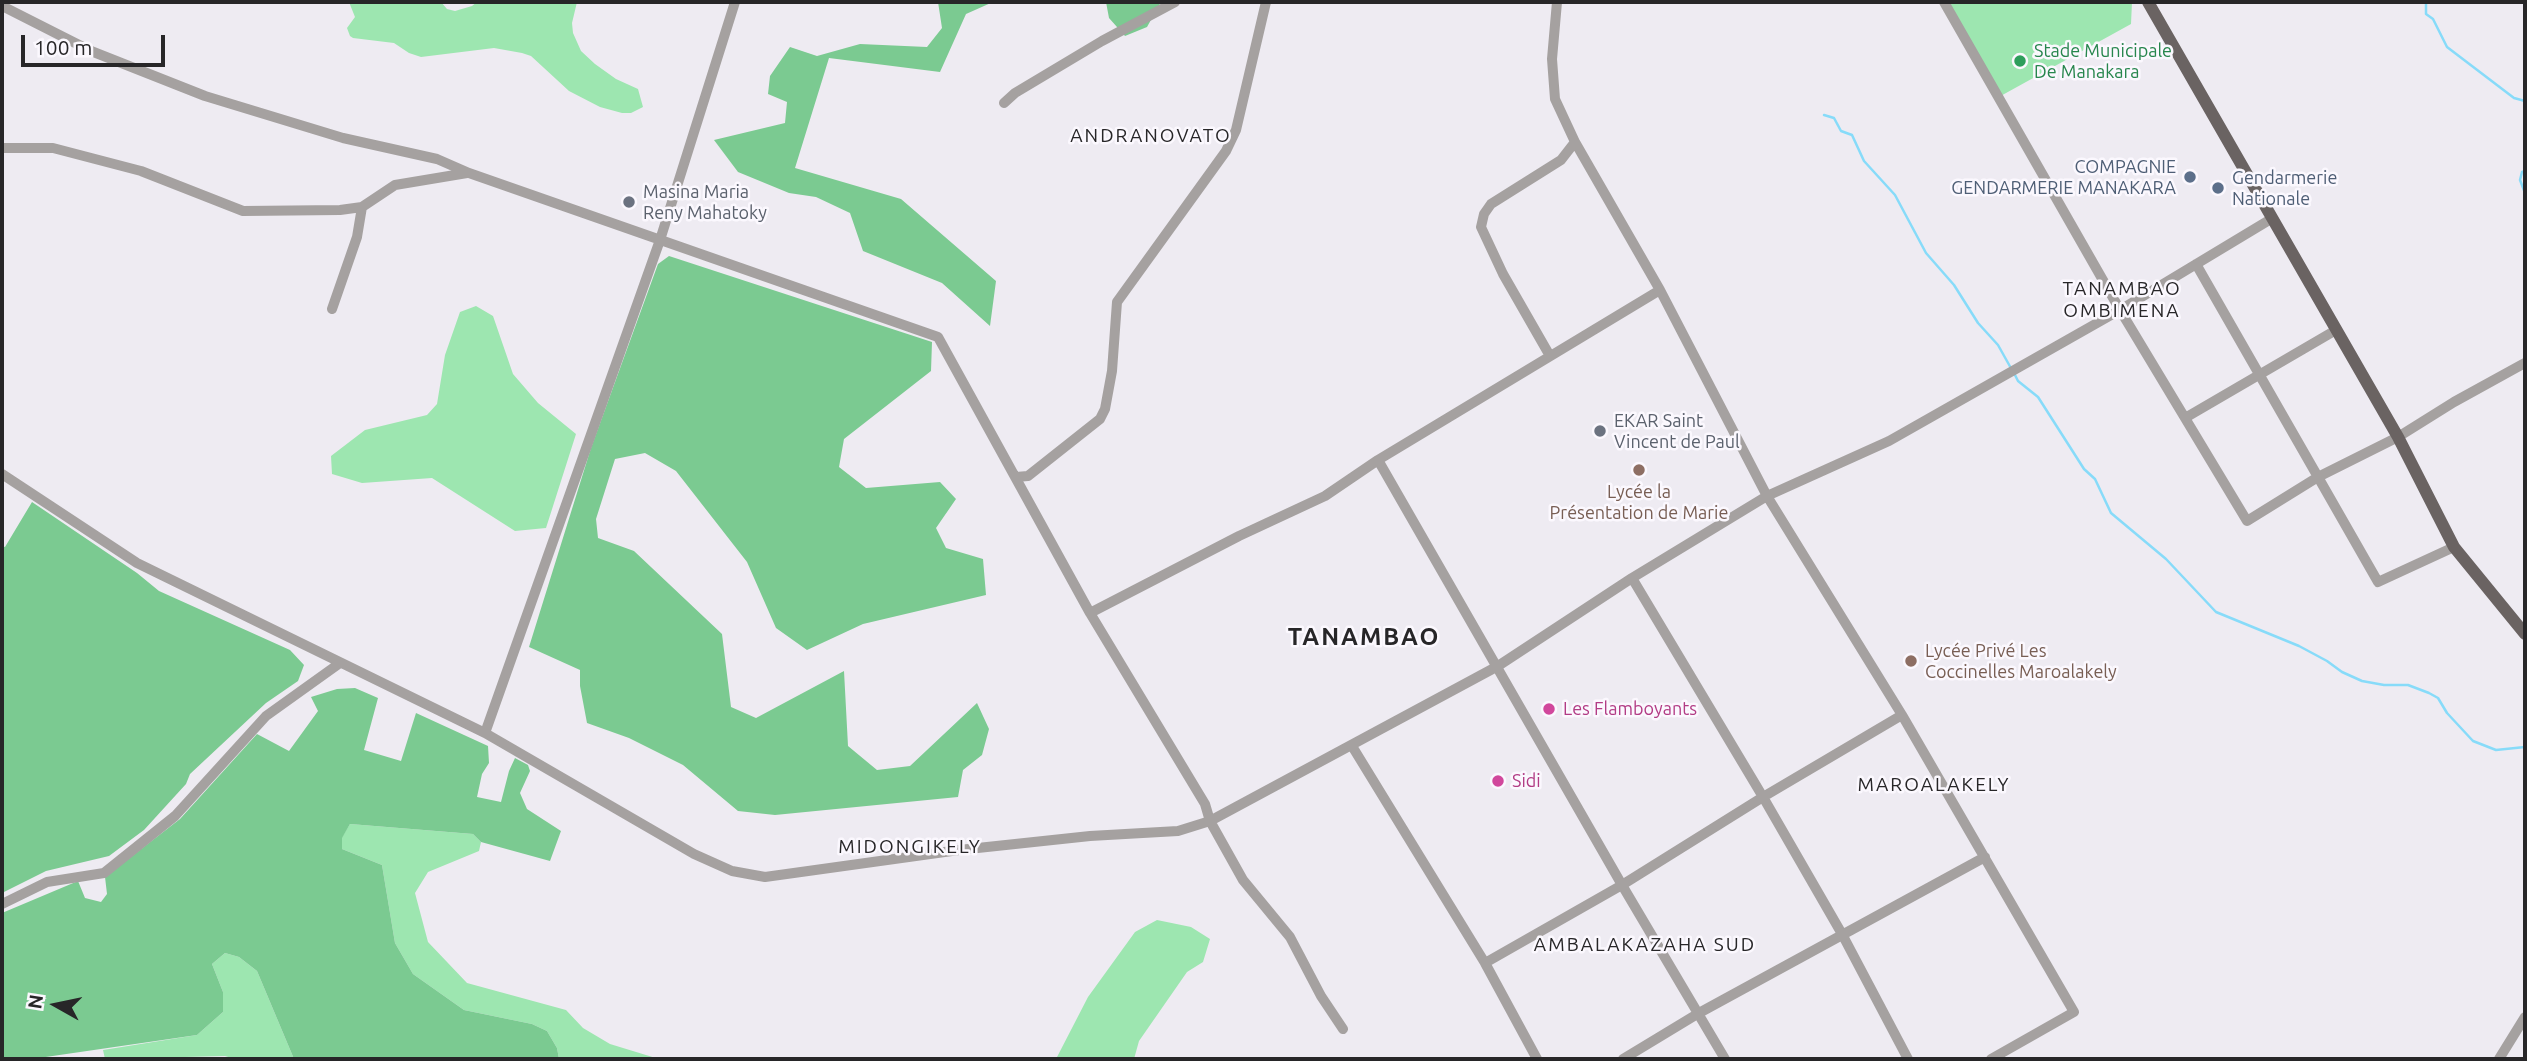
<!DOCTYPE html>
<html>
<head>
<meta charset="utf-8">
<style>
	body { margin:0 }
	#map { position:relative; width:2527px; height:1061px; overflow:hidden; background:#eeebf2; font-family:Ubuntu,sans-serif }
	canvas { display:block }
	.frame { position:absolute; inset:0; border:4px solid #272628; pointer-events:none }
	.north { position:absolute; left:21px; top:970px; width:70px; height:70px; -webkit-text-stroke:5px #fbf8fe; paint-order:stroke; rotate:279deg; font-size:19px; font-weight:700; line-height:28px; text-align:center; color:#272628 }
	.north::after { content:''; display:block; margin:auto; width:24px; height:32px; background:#272628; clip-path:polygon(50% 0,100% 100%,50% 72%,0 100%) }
	.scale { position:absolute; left:21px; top:35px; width:144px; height:32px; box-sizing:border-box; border:4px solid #272628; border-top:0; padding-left:9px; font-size:21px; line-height:24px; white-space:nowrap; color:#272628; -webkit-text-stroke:5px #fbf8fe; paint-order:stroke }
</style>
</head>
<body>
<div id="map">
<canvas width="2527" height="1061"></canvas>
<div class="frame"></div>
<div class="north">N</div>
<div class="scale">100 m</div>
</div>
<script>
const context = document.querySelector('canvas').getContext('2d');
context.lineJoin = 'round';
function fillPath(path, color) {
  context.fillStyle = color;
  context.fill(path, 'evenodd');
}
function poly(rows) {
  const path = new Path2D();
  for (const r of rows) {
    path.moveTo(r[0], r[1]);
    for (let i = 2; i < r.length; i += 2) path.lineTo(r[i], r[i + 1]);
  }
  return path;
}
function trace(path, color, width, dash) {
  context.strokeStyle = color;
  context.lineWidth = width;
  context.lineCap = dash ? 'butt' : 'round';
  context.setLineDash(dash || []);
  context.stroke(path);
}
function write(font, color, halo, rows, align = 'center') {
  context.font = font + ' Ubuntu,sans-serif';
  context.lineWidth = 5;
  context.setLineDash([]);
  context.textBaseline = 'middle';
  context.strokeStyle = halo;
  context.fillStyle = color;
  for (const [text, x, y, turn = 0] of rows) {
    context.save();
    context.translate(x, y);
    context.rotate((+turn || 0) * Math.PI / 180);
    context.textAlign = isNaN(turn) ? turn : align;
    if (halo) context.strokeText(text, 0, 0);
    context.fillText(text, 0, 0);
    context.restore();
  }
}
fillPath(poly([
	[349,2,441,2,447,9,455,11,472,6,477,2,577,2,572,23,573,33,581,51,595,64,616,79,638,89,643,107,631,113,622,113,600,107,569,91,531,56,522,53,494,48,421,57,409,53,394,43,353,38,350,36,347,28,355,17],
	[1945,2,2132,2,2131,24,1997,98],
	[476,306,493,316,513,374,538,403,576,434,546,528,515,531,432,478,362,483,332,474,331,456,365,430,427,415,437,404,445,355,460,312],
	[350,824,473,834,481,842,479,851,428,872,415,893,428,942,467,983,566,1010,583,1028,610,1044,659,1059,559,1059,557,1048,547,1031,532,1024,464,1010,413,974,395,943,382,865,342,849,342,837],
	[1157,920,1191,927,1210,939,1203,962,1187,972,1139,1041,1134,1059,1056,1059,1088,997,1135,932],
	[225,953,239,957,257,971,294,1059,235,1059,225,1056,105,1059,103,1050,197,1035,223,1012,223,992,212,964]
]), '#9de6b0');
fillPath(poly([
	[938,2,993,2,966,14,940,72,829,58,795,168,901,199,996,281,990,326,942,283,863,251,850,213,816,197,789,193,738,172,714,140,785,123,787,102,768,94,770,76,790,47,817,56,860,44,927,47,942,28],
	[1106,2,1161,2,1147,27,1125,36,1109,18],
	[669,256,932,342,931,371,844,439,839,467,866,488,940,482,956,499,936,528,946,548,983,559,986,595,863,624,807,650,776,628,747,562,676,471,645,453,615,459,596,519,598,538,634,551,722,634,731,707,756,718,844,671,848,746,877,770,910,766,977,703,989,729,982,755,963,770,958,797,775,815,738,811,683,765,629,738,587,723,580,686,580,670,529,647,591,448,658,264],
	[32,502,137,573,159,591,290,650,304,665,298,681,266,703,190,774,186,784,144,830,109,856,46,871,2,893,2,546,5,547],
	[355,688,378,698,364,750,401,761,416,713,488,746,489,763,482,774,477,797,501,802,509,771,515,758,528,765,530,771,520,793,527,809,561,831,550,861,481,842,473,834,350,824,342,838,342,849,382,865,395,943,413,974,464,1010,532,1024,547,1031,557,1048,559,1059,294,1059,257,971,239,957,225,953,212,964,223,992,223,1012,197,1035,32,1059,2,1059,2,913,78,881,85,898,101,902,107,894,105,877,180,819,257,734,289,751,318,711,311,697,337,689]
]), '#7bca91');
trace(poly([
	[2426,2,2426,14,2433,19,2447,47,2514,98,2525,101],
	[1824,115,1834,118,1841,131,1852,135,1864,161,1895,195,1926,253,1954,285,1978,323,1998,345,2012,370],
	[2525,171,2522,172,2520,180,2525,193],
	[2015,375,2018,381,2038,397,2084,469,2095,479,2111,513,2166,559,2216,612,2299,646,2327,661,2342,672,2362,681,2384,685,2408,685,2429,693,2438,698,2447,713,2473,741,2496,750,2525,747]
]), '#87dbf9', 2.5);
trace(poly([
	[735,2,660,240,485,733,694,854,732,871,765,877,959,850,1090,836,1178,831,1210,821,1243,880,1290,937,1321,996,1343,1029],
	[1557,2,1552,59,1555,99,1575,142,1660,290,1767,496,1902,715,2074,1012,1991,1059],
	[1944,2,2120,310,2247,521,2318,477,2378,582,2454,547],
	[2,6,91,51,205,96,343,138,437,159,469,173,938,337,1090,613],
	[1004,103,1015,93,1102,41,1175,2],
	[2,148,53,148,141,171,243,211,340,210,362,207,395,185,467,173],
	[2196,264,2318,477,2398,437,2454,402,2525,363],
	[1660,290,1378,460,1325,496,1239,536,1090,613,1205,804,1210,821,1498,666,1632,578,1767,496,1889,441,2120,310,2271,219],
	[332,309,357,237,362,207],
	[1550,356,1503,274,1481,227,1484,214,1491,204,1561,160,1575,142],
	[2185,418,2336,330],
	[1378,460,1622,885,1725,1059],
	[2,474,137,563,485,733],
	[1016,477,1028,476,1100,419,1105,409,1112,371,1117,302,1226,151,1236,130,1266,2],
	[1632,578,1763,797,1842,934,1908,1059],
	[1352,746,1485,963,1537,1059],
	[2,904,47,882,104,873,175,816,266,716,340,663],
	[1485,963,1622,885,1763,797,1902,715],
	[1623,1059,1699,1013,1985,857],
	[2499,1059,2525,1017]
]), '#a5a1a0', 10);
trace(poly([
	[2148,2,2398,437,2454,547,2525,634]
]), '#6a6362', 12);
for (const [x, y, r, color] of [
	[2020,61,7,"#2e9e5b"],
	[2190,177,7,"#5c6f8a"],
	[2218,188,7,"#5c6f8a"],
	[629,202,7,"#6b7280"],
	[1600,431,7,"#6b7280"],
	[1639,470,7,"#8d6e63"],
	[1911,661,7,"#8d6e63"],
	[1549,709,7,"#d1479c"],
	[1498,781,7,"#d1479c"]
]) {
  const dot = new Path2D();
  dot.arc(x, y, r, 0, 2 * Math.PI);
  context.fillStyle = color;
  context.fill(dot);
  trace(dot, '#fbf8fe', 2.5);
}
write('18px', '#27864d', '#fbf8fe', [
	["Stade Municipale",2034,51],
	["De Manakara",2034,72]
], 'left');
write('18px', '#4e5e75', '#fbf8fe', [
	["COMPAGNIE",2176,167],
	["GENDARMERIE MANAKARA",2176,188],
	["Gendarmerie",2232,178,"left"],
	["Nationale",2232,199,"left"]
], 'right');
write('18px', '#5b616d', '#fbf8fe', [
	["Masina Maria",643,192],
	["Reny Mahatoky",643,213],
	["EKAR Saint",1614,421],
	["Vincent de Paul",1614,442]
], 'left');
write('18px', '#785e54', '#fbf8fe', [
	["Lycée la",1639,492],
	["Présentation de Marie",1639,513],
	["Lycée Privé Les",1925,651,"left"],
	["Coccinelles Maroalakely",1925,672,"left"]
]);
write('18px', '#b23c85', '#fbf8fe', [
	["Les Flamboyants",1563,709],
	["Sidi",1512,781]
], 'left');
context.letterSpacing = '2px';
write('19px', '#272628', '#fbf8fe', [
	["ANDRANOVATO",1151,136],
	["TANAMBAO",2122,289],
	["OMBIMENA",2122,311],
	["MAROALAKELY",1934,785],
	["MIDONGIKELY",910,847],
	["AMBALAKAZAHA SUD",1645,945]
]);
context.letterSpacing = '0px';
context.letterSpacing = '2px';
write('bold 24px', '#272628', '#fbf8fe', [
	["TANAMBAO",1364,637]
]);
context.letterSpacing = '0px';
</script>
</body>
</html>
